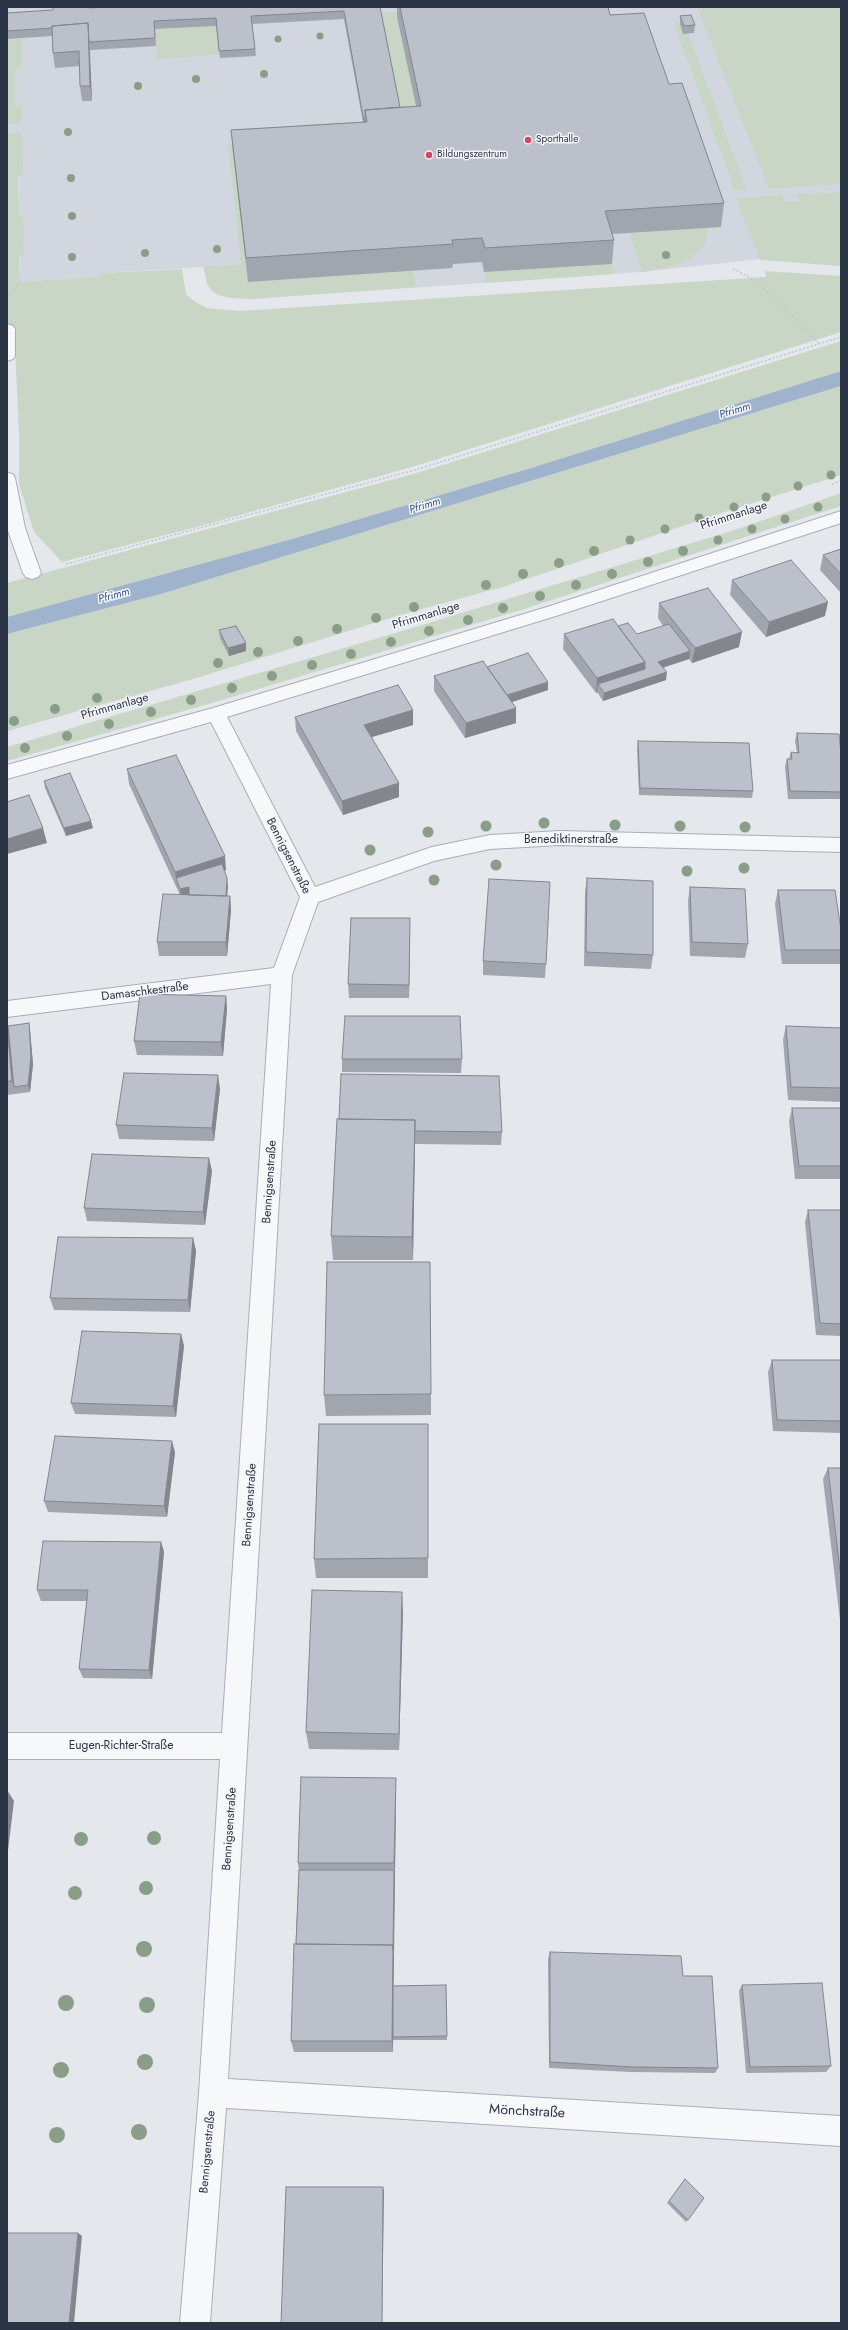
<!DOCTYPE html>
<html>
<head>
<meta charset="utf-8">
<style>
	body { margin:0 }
	#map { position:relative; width:848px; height:2330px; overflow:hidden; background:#e4e7ec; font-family:Jost,sans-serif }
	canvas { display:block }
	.frame { position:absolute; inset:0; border:8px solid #2b3445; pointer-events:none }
</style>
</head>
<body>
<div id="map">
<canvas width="848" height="2330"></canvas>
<div class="frame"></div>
</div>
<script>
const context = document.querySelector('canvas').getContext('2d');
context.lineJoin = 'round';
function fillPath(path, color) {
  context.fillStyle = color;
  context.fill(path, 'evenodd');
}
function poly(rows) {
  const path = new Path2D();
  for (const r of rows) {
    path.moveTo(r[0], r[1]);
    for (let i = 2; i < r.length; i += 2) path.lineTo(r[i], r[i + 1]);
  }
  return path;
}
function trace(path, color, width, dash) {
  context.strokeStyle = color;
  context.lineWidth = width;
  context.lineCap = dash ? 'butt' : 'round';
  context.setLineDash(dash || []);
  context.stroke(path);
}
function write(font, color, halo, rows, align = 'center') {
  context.font = font + ' Jost,sans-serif';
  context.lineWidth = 3;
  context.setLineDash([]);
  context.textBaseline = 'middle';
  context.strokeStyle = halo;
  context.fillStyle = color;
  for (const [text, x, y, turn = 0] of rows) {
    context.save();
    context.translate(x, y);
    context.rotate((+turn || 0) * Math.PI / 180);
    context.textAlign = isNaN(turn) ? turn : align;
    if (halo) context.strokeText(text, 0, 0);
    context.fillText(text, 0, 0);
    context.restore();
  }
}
fillPath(poly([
	[7,7,841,7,841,253,760,259,642,272,250,299,218,295,207,284,203,267,102,273,102,276,20,282,18,132,7,133]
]), '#d2d6de');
fillPath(poly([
	[483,7,397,17,418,116,400,117,379,13],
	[697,7,841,7,841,184,769,189],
	[674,23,684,23,747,190,735,191],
	[216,26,219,55,157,59,155,29],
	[22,38,22,68,15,68,15,105,22,105,22,123,7,124,7,39],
	[363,121,367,146,248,282,413,271,416,287,250,299,230,298,218,295,212,291,207,284,204,267,241,264,228,143,300,139,298,125],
	[18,132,22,132,23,176,18,177,19,216,23,216,24,255,19,256,20,282,102,276,102,273,182,269,186,294,194,301,207,308,240,311,766,277,765,271,841,276,841,332,412,467,204,525,62,562,34,532,19,484,19,433,15,349,7,328,7,133],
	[841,192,841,266,760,260,736,198,782,195,784,202,800,201,798,194],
	[708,228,705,244,693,257,674,266,642,272,630,233],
	[612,264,615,274,486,283,484,272],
	[841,341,841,371,531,468,292,539,7,617,7,583,417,473],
	[841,386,841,475,724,512,506,586,397,616,193,679,7,731,7,634,161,594],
	[841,493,841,506,524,609,212,703,7,761,7,747,409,629,738,529]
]), '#c9d6c5');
fillPath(poly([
	[841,371,841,386,805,397,161,594,7,634,7,617,292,539,531,468]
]), '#9fb4cc');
const service = poly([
	[7,324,13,326,15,329,15,356,13,359,7,361,7,324],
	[7,473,13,474,15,478,25,528,41,573,38,577,32,579,26,577,23,573,7,528,7,473]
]);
const minor = poly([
	[841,511,841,523,559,615,227,717,315,887,432,847,490,835,560,831,841,838,841,852,560,845,490,849,434,861,318,902,292,975,228,2079,841,2116,841,2146,226,2108,210,2323,180,2323,199,2093,220,1759,7,1759,7,1733,222,1733,271,984,7,1017,7,1001,274,968,300,897,211,722,7,779,7,765,213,708,547,607,841,511]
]);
trace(service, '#a9aeb7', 2);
trace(minor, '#a9aeb7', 2);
trace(poly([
	[733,269,749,277,783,305,819,344],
	[7,298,20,282],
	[832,484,841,481],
	[66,564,415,470,841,337]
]), '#c2c5cb', 1.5, [2, 2]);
fillPath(service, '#f7f8fa');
fillPath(minor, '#f7f8fa');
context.fillStyle = '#899d89';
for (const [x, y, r] of [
	[320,36,3.5],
	[278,39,3.5],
	[264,74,4],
	[196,79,4],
	[138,86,4],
	[68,132,4],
	[71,178,4],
	[72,216,4],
	[217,249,4],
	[145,253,4],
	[666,255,4],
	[72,257,4],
	[831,475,4.5],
	[798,486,4.5],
	[766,497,4.5],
	[734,507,4.5],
	[818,507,4.5],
	[699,518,4.5],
	[785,519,4.5],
	[665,529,4.5],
	[752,529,4.5],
	[630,540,4.5],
	[718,540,4.5],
	[594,551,5],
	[683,551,5],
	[648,562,5],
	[559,563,5],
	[523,574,5],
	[612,574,5],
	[486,585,5],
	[576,585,5],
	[540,596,5],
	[414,607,5],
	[503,608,5],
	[376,618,5],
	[468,620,5],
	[337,629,5],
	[429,631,5],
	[298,641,5],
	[391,642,5],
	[258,652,5],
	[351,654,5],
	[218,663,5],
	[312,665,5],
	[272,676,5],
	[232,688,5],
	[97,698,5],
	[191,700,5],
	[55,709,5],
	[151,712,5],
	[14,721,5],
	[109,724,5],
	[67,736,5],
	[25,748,5],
	[544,823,5.5],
	[615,825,5.5],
	[486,826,5.5],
	[680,826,5.5],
	[745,827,5.5],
	[428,832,5.5],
	[370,850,5.5],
	[496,865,5.5],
	[744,868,5.5],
	[687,871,5.5],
	[434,880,5.5],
	[154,1838,7],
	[81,1839,7],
	[146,1888,7],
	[75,1893,7],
	[144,1949,8],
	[66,2003,8],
	[147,2005,8],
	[145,2062,8],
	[61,2070,8],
	[139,2132,8],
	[57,2135,8]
]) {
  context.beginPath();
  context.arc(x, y, r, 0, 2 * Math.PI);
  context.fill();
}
fillPath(poly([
	[53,7,90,7,90,8,380,7,400,107,416,106,397,17,397,7,608,7,610,15,669,84,724,203,721,227,612,234,614,240,612,264,484,272,482,262,453,264,452,268,248,282,233,154,231,130,363,122,344,19,252,24,256,56,220,58,216,26,155,29,156,46,90,50,90,48,92,101,82,101,80,86,80,66,55,68,53,53,52,36,7,39,7,13,53,10],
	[680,16,695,25,694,33,683,34,680,24],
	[841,549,841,593,820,570,823,555],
	[732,580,825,616,766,637,730,595],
	[659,603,739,647,692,663,689,659,663,668,666,680,603,701,597,692,596,693,563,649,564,634,637,634,663,626,658,618],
	[219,630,246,651,229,656,220,638],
	[487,667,548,690,512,702,516,723,465,738,434,691,434,676],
	[413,710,413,725,372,737,399,797,343,815,296,731,295,717],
	[797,733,841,753,841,799,788,799,785,767,787,759,789,759,791,752,797,753,795,741],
	[638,741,753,791,752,798,639,795,637,749],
	[127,769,226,870,224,871,228,886,227,896,230,896,231,910,227,956,159,956,157,942,180,895,129,784],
	[44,781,93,828,66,836,45,788],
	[587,878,653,955,651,969,584,966,585,892],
	[690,887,748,944,745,958,690,956,688,901],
	[778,890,841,930,841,961,840,964,782,964,775,904],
	[410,933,409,998,349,998,348,984],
	[483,961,546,964,545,978,483,975],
	[226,996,227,1009,223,1056,137,1055,134,1041],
	[7,1021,8,1026,29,1023,30,1030,33,1064,30,1092,7,1095],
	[786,1026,841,1028,841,1102,788,1100,783,1040],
	[342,1059,462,1059,461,1073,342,1072],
	[220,1089,214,1141,119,1139,116,1125],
	[792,1108,841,1108,841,1179,795,1179,789,1121],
	[337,1119,502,1132,501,1145,415,1144,413,1260,333,1260,331,1236],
	[212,1171,205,1225,87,1221,84,1208],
	[808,1210,841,1210,841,1336,816,1335,805,1222],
	[193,1238,196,1251,190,1312,54,1310,50,1298],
	[181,1334,184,1346,176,1417,75,1414,71,1403],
	[772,1360,841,1360,841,1433,773,1431,768,1372],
	[431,1394,431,1415,326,1416,324,1395],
	[428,1424,428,1578,316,1578,314,1559],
	[175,1452,167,1517,48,1512,44,1501],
	[828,1468,841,1468,841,1620,840,1620,823,1479],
	[161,1542,164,1552,152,1679,83,1678,79,1669,87,1601,41,1601,37,1590],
	[403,1611,399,1750,309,1749,306,1732],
	[396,1778,396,1794,393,1986,446,1985,447,2040,393,2040,393,2039,393,2052,294,2052,291,2041,299,1870,298,1863],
	[550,1952,683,1976,718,2068,715,2073,631,2072,549,2068,548,1959],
	[742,1985,831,2066,826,2072,746,2073,739,1991],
	[685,2179,688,2220,686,2222,667,2203]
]), '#a1a5ae');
fillPath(poly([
	[88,23,90,38,89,42,92,101,90,86],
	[828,602,825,616,766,637,769,622],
	[742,632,739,647,692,663,695,648],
	[246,643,246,651,229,656,228,648],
	[690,651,689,659,657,669,658,662],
	[645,662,644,677,598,684,597,692,596,693,597,678],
	[667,672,666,680,603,701,604,693],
	[548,682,548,690,506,704,506,696],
	[516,708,516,723,465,738,466,723],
	[413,710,413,725,365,739,364,725],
	[399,783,399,797,343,815,342,801],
	[91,821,93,828,66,836,64,828],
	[43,828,47,843,7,854,7,839],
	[225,856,226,870,179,885,176,878,175,872],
	[227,878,228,886,226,909,225,902],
	[189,887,190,894,181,896,180,889],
	[230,896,231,910,227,956,226,942],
	[410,918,410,933,409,998,409,985],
	[226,996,227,1009,223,1056,221,1042],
	[7,1021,10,1033,14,1087,12,1081],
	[29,1023,30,1030,33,1064,30,1092,28,1085],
	[218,1075,220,1089,214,1141,212,1128],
	[415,1120,415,1145,413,1260,412,1237],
	[209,1158,212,1171,205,1225,203,1212],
	[193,1238,196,1251,190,1312,188,1300],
	[181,1334,184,1346,176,1417,173,1406],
	[172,1441,175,1452,167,1517,164,1506],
	[161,1542,164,1552,152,1679,149,1670],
	[402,1592,403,1611,399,1750,399,1734],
	[396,1778,396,1794,395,1878,394,1863],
	[9,1793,14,1801,7,1859,7,1808],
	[394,1870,395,1878,394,1958,393,1951],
	[393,1945,394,1958,393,2052,392,2041],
	[383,2187,384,2192,382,2323],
	[78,2233,82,2236,74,2323,69,2323]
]), '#83868d');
const building = poly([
	[53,7,89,7,89,8,104,7,380,7,400,107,365,110,365,122,364,122,344,11,251,16,255,49,219,51,216,18,154,21,155,38,89,42,88,23,52,26,52,28,7,31,7,13,53,10,53,7],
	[400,7,608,7,610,15,644,13,669,84,682,83,724,203,605,211,614,240,485,248,482,238,452,240,453,244,246,258,231,130,367,122,365,110,421,106,400,7],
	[691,15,695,25,684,26,680,16,691,15],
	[88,23,90,86,80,86,79,51,53,53,52,26,88,23],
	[841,549,841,574,823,555,841,549],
	[791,560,828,602,769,622,732,580,791,560],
	[708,588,742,632,695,648,659,603,708,588],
	[613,619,645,662,597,678,564,634,613,619],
	[628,623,637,634,669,624,690,651,658,662,667,672,604,693,598,684,645,669,645,662,618,626,628,623],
	[236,626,246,643,228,648,219,630,236,626],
	[528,653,548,682,507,695,487,667,528,653],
	[483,661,516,708,466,723,434,676,483,661],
	[398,685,413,710,364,725,399,783,342,801,295,717,398,685],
	[797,733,839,734,841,753,841,792,790,791,787,759,792,759,791,752,799,753,797,733],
	[638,741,749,743,753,791,640,788,638,741],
	[176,755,225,856,175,872,127,769,176,755],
	[70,773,91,821,64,828,44,781,70,773],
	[29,795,43,828,7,839,7,802,29,795],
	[222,864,227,878,226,896,189,895,189,887,180,889,176,878,222,864],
	[587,878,653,881,653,955,586,952,587,878],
	[489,879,550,882,546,964,483,961,489,879],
	[690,887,745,889,748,944,692,942,690,887],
	[778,890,835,890,841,930,841,950,785,950,778,890],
	[163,894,230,896,226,942,157,942,163,894],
	[351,918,410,918,409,985,348,984,351,918],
	[140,994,226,996,221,1042,134,1041,140,994],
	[345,1016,460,1016,462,1059,342,1059,345,1016],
	[29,1023,31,1057,28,1085,14,1087,8,1026,29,1023],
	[7,1026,12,1081,7,1081,7,1026],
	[786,1026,841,1028,841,1088,791,1087,786,1026],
	[124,1073,218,1075,212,1128,116,1125,124,1073],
	[341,1074,499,1076,502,1132,415,1131,415,1120,339,1119,341,1074],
	[792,1108,841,1108,841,1166,799,1166,792,1108],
	[337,1119,415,1120,412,1237,331,1236,337,1119],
	[92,1154,209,1158,203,1212,84,1208,92,1154],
	[808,1210,841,1210,841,1324,820,1323,808,1210],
	[58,1237,193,1238,188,1300,50,1298,58,1237],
	[327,1262,430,1262,431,1394,324,1395,327,1262],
	[82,1331,181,1334,173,1406,71,1403,82,1331],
	[772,1360,841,1360,841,1421,777,1420,772,1360],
	[319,1424,428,1424,428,1558,314,1559,319,1424],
	[55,1436,172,1441,164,1506,44,1501,55,1436],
	[828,1468,841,1468,841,1579,828,1468],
	[43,1541,161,1542,149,1670,79,1669,88,1590,37,1590,43,1541],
	[312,1590,402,1592,399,1734,306,1732,312,1590],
	[301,1777,396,1778,394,1863,298,1863,301,1777],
	[7,1793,9,1793,7,1808,7,1793],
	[299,1870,394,1870,393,1951,393,1945,296,1944,299,1870],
	[294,1944,393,1945,392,2041,291,2041,294,1944],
	[550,1952,681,1956,683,1976,712,1976,718,2068,633,2067,550,2062,550,1952],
	[822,1983,831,2066,750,2067,742,1985,822,1983],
	[446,1985,447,2036,393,2037,393,1986,446,1985],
	[685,2179,704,2198,688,2220,669,2201,685,2179],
	[286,2187,383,2187,382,2323,281,2323,286,2187],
	[7,2233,78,2233,69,2323,7,2323,7,2233]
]);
fillPath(building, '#bbc0ca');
trace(building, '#83868d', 1);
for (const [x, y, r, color] of [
	[528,140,4,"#d1495b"],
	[429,155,4,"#d1495b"]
]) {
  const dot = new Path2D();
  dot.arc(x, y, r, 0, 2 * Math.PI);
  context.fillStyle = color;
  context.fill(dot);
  trace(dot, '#f4f6f9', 1.5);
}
write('10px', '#2b3445', '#f4f6f9', [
	["Sporthalle",536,140],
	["Bildungszentrum",437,155]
], 'left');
write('italic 11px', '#34527a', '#f4f6f9', [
	["Pfrimm",735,411,-17],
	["Pfrimm",425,506,-17],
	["Pfrimm",114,596,-15]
]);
write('12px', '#2b3445', '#f4f6f9', [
	["Pfrimmanlage",734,516,-18],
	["Pfrimmanlage",426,616,-17],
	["Pfrimmanlage",115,707,-16],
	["Benediktinerstraße",571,840],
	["Bennigsenstraße",288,856,63],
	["Damaschkestraße",145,992,-7],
	["Bennigsenstraße",270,1182,-86],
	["Bennigsenstraße",250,1505,-86],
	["Eugen-Richter-Straße",121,1746],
	["Bennigsenstraße",230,1829,-86],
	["Bennigsenstraße",208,2152,-85]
]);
write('14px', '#2b3445', '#f4f6f9', [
	["Mönchstraße",527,2112,3]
]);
</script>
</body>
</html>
